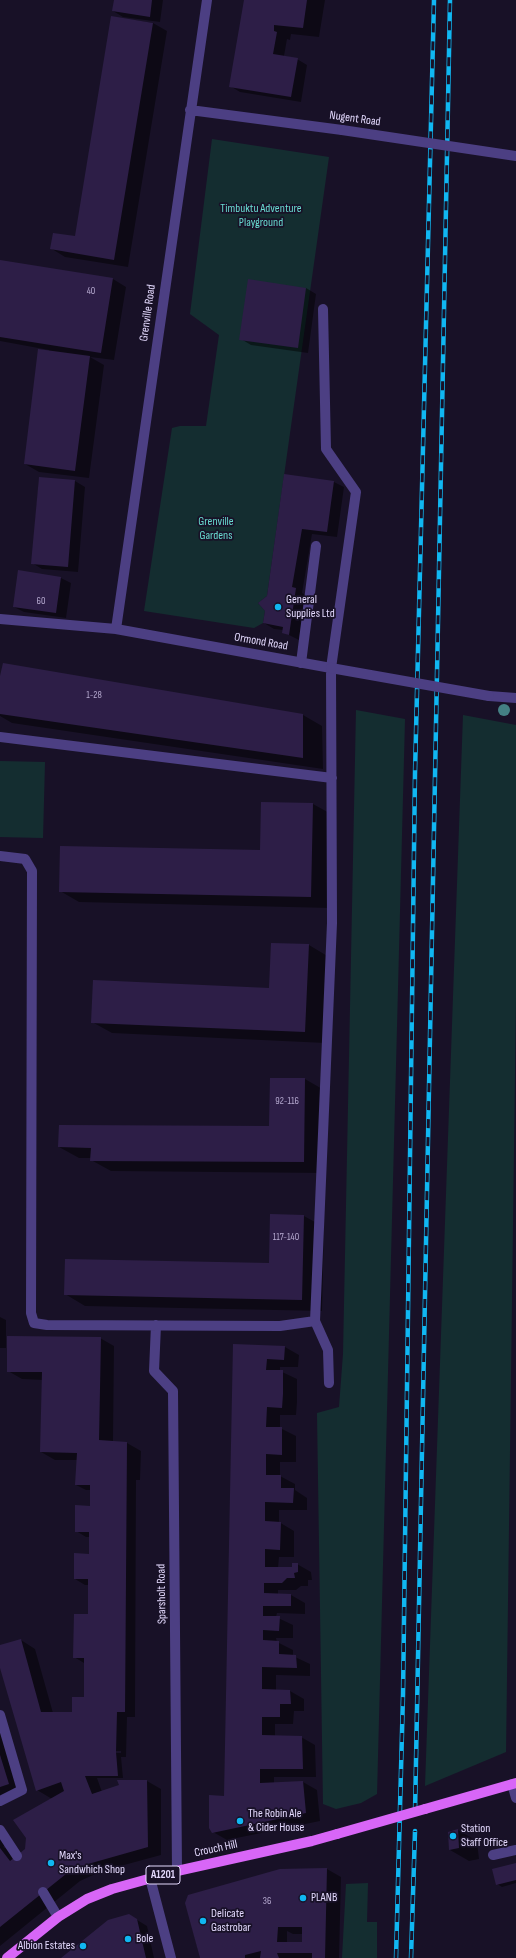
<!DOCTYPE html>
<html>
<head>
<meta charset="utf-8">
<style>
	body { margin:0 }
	canvas { display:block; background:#181127 }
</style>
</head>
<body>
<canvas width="516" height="1958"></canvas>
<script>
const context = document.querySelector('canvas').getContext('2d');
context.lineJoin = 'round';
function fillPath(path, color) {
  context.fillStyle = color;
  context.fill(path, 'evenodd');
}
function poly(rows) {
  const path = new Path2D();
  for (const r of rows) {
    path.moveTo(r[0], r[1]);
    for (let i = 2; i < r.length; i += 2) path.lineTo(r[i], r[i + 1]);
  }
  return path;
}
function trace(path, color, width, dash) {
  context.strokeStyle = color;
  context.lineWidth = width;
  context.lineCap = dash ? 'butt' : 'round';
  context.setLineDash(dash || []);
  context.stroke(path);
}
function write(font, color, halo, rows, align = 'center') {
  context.font = font + ' "Sofia Sans Condensed",sans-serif';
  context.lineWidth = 3.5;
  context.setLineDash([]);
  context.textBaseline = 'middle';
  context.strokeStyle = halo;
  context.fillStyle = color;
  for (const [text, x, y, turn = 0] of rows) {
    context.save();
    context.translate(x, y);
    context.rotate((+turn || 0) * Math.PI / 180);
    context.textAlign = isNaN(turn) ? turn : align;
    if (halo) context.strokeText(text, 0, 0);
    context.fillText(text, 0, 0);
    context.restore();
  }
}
fillPath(poly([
	[212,139,329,157,267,596,258,603,265,611,263,623,254,628,144,611,172,428,180,426,206,426,219,335,190,314],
	[356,710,405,719,377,1794,361,1803,336,1809,323,1804,317,1413,339,1407,343,1354],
	[463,715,516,725,516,998,506,1752,425,1786],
	[0,761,45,762,43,838,0,837],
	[368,1883,367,1922,377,1922,377,1958,342,1958,346,1884]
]), '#142d30');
fillPath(poly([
	[115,0,163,0,160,22,123,17,113,11],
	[245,0,325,0,319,37,291,34,290,40,287,39,284,56,297,59,307,65,301,102,240,92,230,86],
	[112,17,153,23,167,31,128,267,65,257,52,249,76,237],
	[0,261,113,279,126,287,114,360,90,357,104,365,89,478,39,472,25,464,49,350,0,341],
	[306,288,316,294,308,353,251,345,241,339],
	[285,475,334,482,344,487,337,537,312,534,302,593,306,595,299,640,283,632,283,630,274,629,264,623],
	[39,478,75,481,85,487,78,572,42,569,32,563],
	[61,578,71,583,66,618,24,612,14,607],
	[0,680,303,715,322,726,323,769,12,723,0,716],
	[262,803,313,804,333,815,330,908,79,902,60,891,261,851],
	[272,944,309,945,329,957,325,1043,112,1033,92,1022,270,989],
	[305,1079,324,1090,323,1173,111,1171,91,1160,91,1158,79,1158,59,1147,270,1127],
	[304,1216,324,1227,322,1311,85,1306,65,1294,270,1264],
	[0,1317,6,1320,6,1348,0,1348],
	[100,1338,114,1346,113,1442,127,1443,141,1451,140,1480,136,1480,135,1717,127,1717,126,1757,121,1757,123,1778,97,1778,102,1792,147,1781,161,1789,161,1855,102,1871,80,1881,0,1946,0,1838,5,1845,3,1847,9,1850,15,1859,26,1850,52,1799,37,1790,0,1664,0,1646,21,1640,35,1649,53,1713,73,1713,85,1698,84,1663,74,1657,89,1615,89,1585,85,1585,75,1579,90,1555,90,1537,86,1537,76,1531,91,1507,91,1490,86,1490,76,1485,78,1460,55,1460,41,1452,43,1380,22,1379,8,1371],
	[88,1751,121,1751,121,1753,88,1753],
	[234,1345,285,1347,299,1355,298,1367,280,1367,280,1371,297,1379,297,1402,296,1415,280,1415,280,1428,296,1436,296,1462,280,1462,280,1476,295,1484,295,1490,307,1498,307,1510,279,1510,279,1522,294,1531,294,1557,279,1557,278,1568,293,1568,297,1564,311,1572,312,1580,308,1580,308,1586,301,1586,296,1590,278,1590,278,1594,291,1595,305,1603,305,1614,277,1613,276,1617,293,1625,293,1638,276,1638,277,1642,293,1650,293,1656,310,1664,310,1676,276,1675,276,1690,290,1691,304,1699,304,1711,294,1711,293,1724,275,1724,275,1736,301,1737,315,1745,316,1777,274,1777,274,1783,303,1782,317,1790,320,1821,227,1840,213,1832,225,1797],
	[0,1731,18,1790,0,1797],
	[458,1830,477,1841,479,1859,469,1861,450,1850],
	[516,1864,516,1883,502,1887,497,1884],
	[327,1869,341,1877,339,1958,200,1958,186,1903,280,1870],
	[287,1931,293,1934,303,1934,303,1943,287,1943],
	[129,1915,147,1926,154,1958,63,1958]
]), '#0007');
fillPath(poly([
	[114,0,152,0,150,17,112,11],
	[244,0,307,0,303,28,274,25,274,31,277,32,273,54,298,58,291,97,229,87],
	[111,16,153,23,114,260,50,249,53,233,75,236],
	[0,260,113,278,101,353,0,337],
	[248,279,306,288,298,348,239,340],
	[38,349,90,356,75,471,24,464],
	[284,474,334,481,327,532,302,529,292,587,296,588,289,635,282,633,283,627,263,623,265,611,258,603,267,596],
	[39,477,75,480,68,567,31,564],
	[18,570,61,577,56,613,13,607],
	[3,663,303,714,303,758,0,714,0,676],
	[261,802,313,803,311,897,59,892,60,846,260,850],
	[271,943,309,944,305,1032,91,1023,93,980,269,988],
	[270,1078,305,1078,304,1162,90,1161,91,1148,58,1147,59,1125,269,1126],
	[270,1214,304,1215,302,1300,64,1295,65,1259,269,1263],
	[7,1336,101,1337,99,1440,127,1442,125,1712,117,1712,116,1752,118,1776,85,1776,92,1794,119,1785,117,1780,147,1780,148,1847,88,1864,66,1874,0,1927,0,1848,10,1861,25,1849,26,1838,13,1820,64,1791,61,1782,36,1791,0,1668,0,1645,21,1639,41,1712,72,1712,72,1697,84,1697,84,1658,73,1658,74,1614,88,1614,88,1579,74,1579,74,1553,89,1554,89,1532,75,1532,75,1505,90,1506,90,1485,75,1485,77,1453,40,1452,42,1372,7,1372],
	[233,1344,285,1346,284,1360,267,1359,266,1370,283,1370,283,1394,282,1408,267,1407,266,1427,282,1427,282,1455,266,1454,266,1475,281,1475,281,1488,294,1488,293,1503,265,1502,265,1521,281,1522,280,1550,265,1549,265,1567,292,1567,292,1563,298,1563,298,1572,294,1573,295,1578,287,1578,282,1583,264,1583,264,1593,291,1594,291,1606,263,1606,263,1616,280,1616,279,1631,263,1630,263,1640,279,1641,279,1654,296,1655,297,1668,262,1667,262,1689,290,1690,291,1704,280,1704,280,1717,262,1717,262,1735,302,1736,303,1769,260,1769,260,1783,303,1781,306,1813,212,1833,209,1828,209,1795,224,1796],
	[0,1755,9,1784,0,1787],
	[458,1829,459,1848,449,1850,448,1832],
	[516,1863,516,1880,496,1885,492,1869],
	[327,1868,325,1958,312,1958,312,1953,277,1953,279,1958,260,1958,261,1951,245,1955,245,1958,200,1958,185,1903,188,1895,280,1869],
	[278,1927,302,1927,302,1942,277,1942],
	[129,1914,137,1919,146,1958,61,1958,108,1920]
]), '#2d1e47');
trace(poly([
	[323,309,326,449,356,492,331,668],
	[301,663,316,546],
	[315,1321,328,1350,329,1383],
	[0,1715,22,1790,0,1801],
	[512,1784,516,1798],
	[0,1830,17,1856],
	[493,1855,516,1850],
	[43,1892,58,1917]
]), '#4c3f83', 10);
trace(poly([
	[190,110,342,130],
	[0,619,116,629,331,668,332,923,315,1321,280,1326,47,1325,34,1323,31,1313,32,871,25,859,0,856],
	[116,629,207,0],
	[489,696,516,698],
	[0,737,332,778],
	[156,1325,154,1371,173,1391,177,1871],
	[150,1878,171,1958]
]), '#4c3f83', 10);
trace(poly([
	[425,1809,516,1783],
	[7,1958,58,1917,87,1899,112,1889,177,1871,312,1841,337,1834]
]), '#d866f7', 10);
const rail = poly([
	[415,1812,450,0],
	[396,1958,403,1695,415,773,434,0],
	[411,1958,415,1831]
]);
trace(rail, '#10b7f2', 4.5);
trace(rail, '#181127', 3, [9]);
trace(poly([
	[342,130,516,156],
	[331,668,489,696]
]), '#4c3f83', 10);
trace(poly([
	[337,1834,425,1809]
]), '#d866f7', 10);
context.fillStyle = '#448084';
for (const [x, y] of [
	[504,710]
]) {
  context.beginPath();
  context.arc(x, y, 6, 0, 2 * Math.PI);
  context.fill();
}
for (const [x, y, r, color] of [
	[278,607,4,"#10b7f2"],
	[240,1821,4,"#10b7f2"],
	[453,1836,4,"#10b7f2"],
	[51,1863,4,"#10b7f2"],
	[303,1898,4,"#10b7f2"],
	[203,1921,4,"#10b7f2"],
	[128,1939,4,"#10b7f2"],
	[83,1946,4,"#10b7f2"]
]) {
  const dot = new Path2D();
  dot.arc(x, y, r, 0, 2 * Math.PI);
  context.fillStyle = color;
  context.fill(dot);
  trace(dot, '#181127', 1.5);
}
write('10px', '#b6aad0', null, [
	["40",91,291],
	["60",41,601],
	["1-28",94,695],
	["92-116",287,1101],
	["117-140",286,1237],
	["36",267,1901]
]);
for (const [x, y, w] of [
	[163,1875,34]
]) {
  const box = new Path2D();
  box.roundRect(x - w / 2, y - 9, w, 18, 3);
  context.fillStyle = '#181127';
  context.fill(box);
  trace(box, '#e3d9fd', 1);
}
write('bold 11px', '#e3d9fd', null, [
	["A1201",163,1875]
]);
write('12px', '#e3d9fd', '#181127', [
	["Nugent Road",355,119,8],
	["Grenville Road",148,313,-82],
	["Ormond Road",261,642,10],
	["Sparsholt Road",162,1594,-91],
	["Crouch Hill",216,1849,-12]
]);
write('12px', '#68dad0', '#181127', [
	["Timbuktu Adventure",261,209],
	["Playground",261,223],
	["Grenville",216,522],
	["Gardens",216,536]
]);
write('12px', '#e3d9fd', '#181127', [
	["General",286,600],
	["Supplies Ltd",286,614],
	["The Robin Ale",248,1814],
	["& Cider House",248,1828],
	["Station",461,1829],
	["Staff Office",461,1843],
	["Max's",59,1856],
	["Sandwhich Shop",59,1870],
	["PLANB",311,1898],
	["Delicate",211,1914],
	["Gastrobar",211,1928],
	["Bole",136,1939],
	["Albion Estates",75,1946,"right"]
], 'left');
</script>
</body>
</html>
